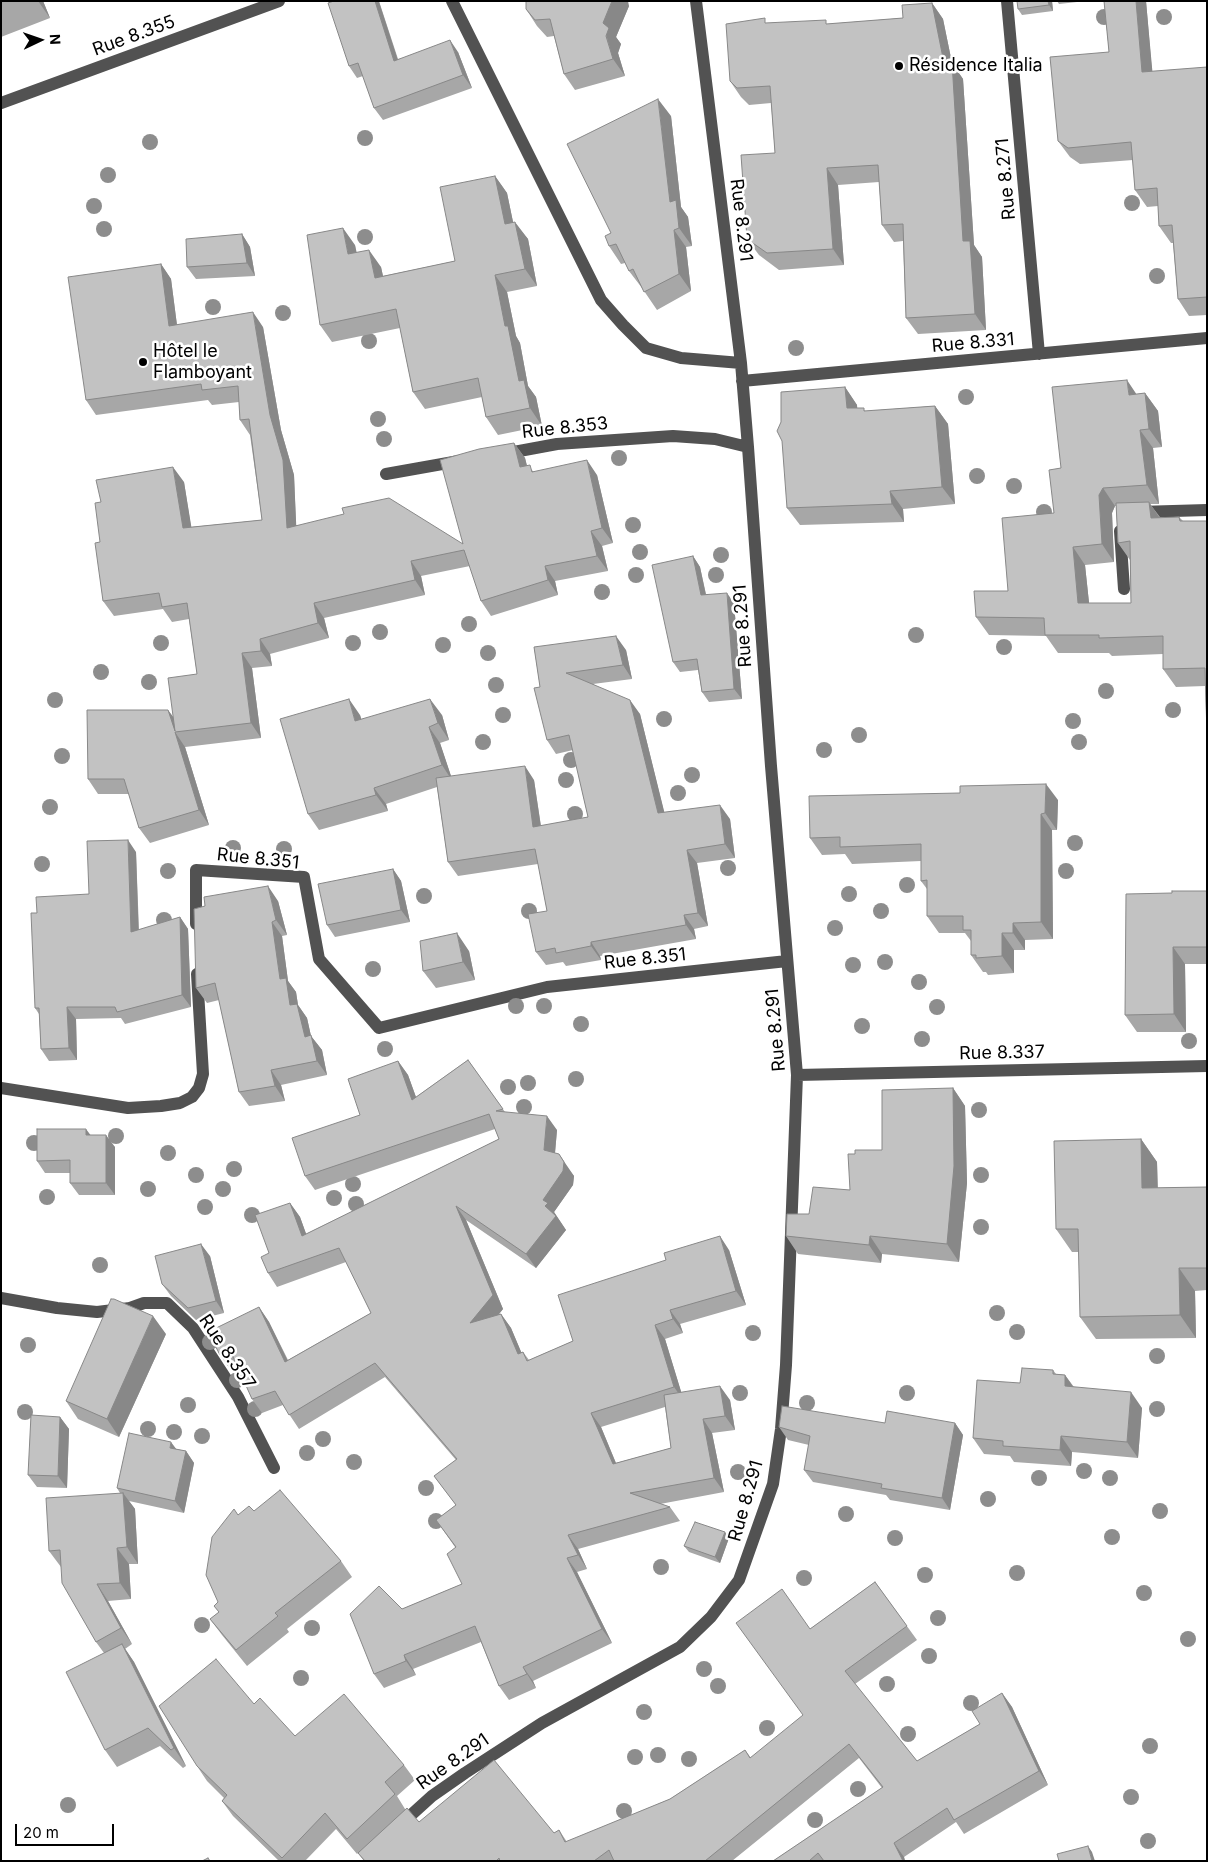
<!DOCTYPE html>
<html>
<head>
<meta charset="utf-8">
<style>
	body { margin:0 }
	#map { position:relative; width:1208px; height:1862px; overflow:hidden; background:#fff; font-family:Inter,sans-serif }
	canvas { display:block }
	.frame { position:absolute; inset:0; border:2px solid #000; pointer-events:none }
	.north { position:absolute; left:15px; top:15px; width:50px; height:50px; -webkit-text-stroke:4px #fff; paint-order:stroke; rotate:87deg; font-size:14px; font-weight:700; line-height:20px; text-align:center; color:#000 }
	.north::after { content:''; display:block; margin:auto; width:18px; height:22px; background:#000; clip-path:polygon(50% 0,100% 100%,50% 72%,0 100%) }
	.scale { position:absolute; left:15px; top:1824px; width:99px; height:22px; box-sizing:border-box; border:2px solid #000; border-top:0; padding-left:6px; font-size:15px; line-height:18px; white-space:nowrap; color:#000; -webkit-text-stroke:4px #fff; paint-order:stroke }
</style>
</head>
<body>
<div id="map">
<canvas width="1208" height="1862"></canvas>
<div class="frame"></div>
<div class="north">N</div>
<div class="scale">20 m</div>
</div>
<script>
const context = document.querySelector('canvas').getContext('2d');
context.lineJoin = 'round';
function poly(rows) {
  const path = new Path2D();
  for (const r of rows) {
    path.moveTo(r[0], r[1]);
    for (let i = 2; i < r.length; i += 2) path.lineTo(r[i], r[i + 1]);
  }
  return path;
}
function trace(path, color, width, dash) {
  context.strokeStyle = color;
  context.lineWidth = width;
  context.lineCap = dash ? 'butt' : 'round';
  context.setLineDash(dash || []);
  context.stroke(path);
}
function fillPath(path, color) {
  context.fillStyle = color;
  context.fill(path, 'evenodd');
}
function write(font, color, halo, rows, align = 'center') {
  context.font = font + ' Inter,sans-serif';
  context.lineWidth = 5;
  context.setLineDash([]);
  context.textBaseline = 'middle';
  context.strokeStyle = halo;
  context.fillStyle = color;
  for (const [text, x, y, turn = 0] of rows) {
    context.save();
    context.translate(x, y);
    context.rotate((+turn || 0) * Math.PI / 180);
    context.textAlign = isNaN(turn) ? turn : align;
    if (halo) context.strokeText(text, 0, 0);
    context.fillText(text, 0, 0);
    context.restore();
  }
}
trace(poly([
	[452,1,601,300,623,325,646,348,681,358,741,363],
	[1007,1,1039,354],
	[1,103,279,1],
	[742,381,1207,338],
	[503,454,557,444,673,436,715,439,748,447],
	[386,474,459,461],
	[1139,512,1207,510],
	[1120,531,1124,589],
	[196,924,196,870,304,877,319,959,379,1028,547,987,787,961],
	[797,1075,1207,1066],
	[1,1088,128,1108,161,1106,180,1103,192,1097,199,1088,203,1074,197,974],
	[1,1298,57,1308,97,1312,130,1308,144,1303,167,1303,193,1328,238,1397,274,1468],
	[400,1825,432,1796,465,1773,542,1723,680,1647,711,1617,739,1580,773,1484,781,1429,786,1365,797,1075,771,766,748,447,741,363,696,1]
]), '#525252', 12);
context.fillStyle = '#8d8d8d';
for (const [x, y] of [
	[1104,17],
	[1164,17],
	[365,138],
	[150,142],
	[108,175],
	[1132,203],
	[94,206],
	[104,229],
	[365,237],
	[1157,276],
	[213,307],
	[283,313],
	[369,341],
	[796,348],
	[966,397],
	[378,419],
	[384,439],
	[619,458],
	[977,476],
	[1014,486],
	[1044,512],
	[633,525],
	[640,552],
	[721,555],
	[636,575],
	[716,575],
	[602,592],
	[469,624],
	[380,632],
	[916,635],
	[161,643],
	[353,643],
	[443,645],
	[1004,647],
	[488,653],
	[101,672],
	[149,682],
	[496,685],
	[1106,691],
	[55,700],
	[1173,710],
	[503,715],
	[664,719],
	[1073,721],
	[859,735],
	[483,742],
	[1079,742],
	[824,750],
	[62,756],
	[571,760],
	[692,775],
	[566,780],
	[678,793],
	[50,807],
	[575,814],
	[1075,843],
	[233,848],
	[284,849],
	[42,864],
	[728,868],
	[168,871],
	[1066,871],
	[907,885],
	[849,894],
	[424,896],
	[529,911],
	[881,911],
	[164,920],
	[835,928],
	[885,962],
	[853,965],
	[373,969],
	[919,982],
	[516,1006],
	[544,1006],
	[937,1007],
	[581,1024],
	[862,1026],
	[922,1039],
	[1189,1041],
	[385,1049],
	[576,1079],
	[528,1083],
	[508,1087],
	[524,1107],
	[979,1110],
	[116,1136],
	[34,1143],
	[168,1153],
	[234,1169],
	[196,1175],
	[981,1175],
	[353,1184],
	[148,1189],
	[223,1189],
	[47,1197],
	[334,1198],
	[356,1204],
	[205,1207],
	[252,1215],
	[981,1227],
	[100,1265],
	[997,1313],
	[1017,1332],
	[753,1333],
	[210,1342],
	[28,1345],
	[1157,1356],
	[237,1380],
	[740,1393],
	[907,1393],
	[807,1403],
	[188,1405],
	[255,1409],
	[1157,1409],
	[25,1412],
	[148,1429],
	[174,1432],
	[202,1436],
	[323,1439],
	[307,1453],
	[354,1462],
	[1084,1471],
	[738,1472],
	[1039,1478],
	[1110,1478],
	[426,1488],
	[988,1499],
	[1160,1511],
	[846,1514],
	[436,1521],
	[1112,1537],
	[895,1538],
	[661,1567],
	[1017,1573],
	[925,1575],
	[804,1578],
	[1144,1593],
	[938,1618],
	[202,1625],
	[312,1628],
	[1188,1639],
	[929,1656],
	[704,1669],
	[301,1678],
	[887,1684],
	[718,1686],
	[971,1703],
	[644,1712],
	[767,1728],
	[908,1734],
	[1150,1746],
	[658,1755],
	[635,1757],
	[689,1759],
	[858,1789],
	[1131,1797],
	[68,1805],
	[624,1811],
	[815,1820],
	[1148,1841]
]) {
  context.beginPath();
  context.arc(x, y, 8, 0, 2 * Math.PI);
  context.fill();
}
fillPath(poly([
	[1,1,43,1,50,18,1,37],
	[334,1,379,1,398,59,458,52,472,88,383,120,374,108,363,76,357,78,349,66],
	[1052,1,1053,11,1022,15,1018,9],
	[1057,1,1086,1,1059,4],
	[1104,1,1146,1,1152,72,1207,67,1207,315,1189,316,1178,299,1173,243,1171,243,1159,226,1158,206,1147,207,1135,190,1133,160,1080,164,1070,157,1058,141,1109,52],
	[932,3,943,19,952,63,963,79,974,245,982,257,986,330,918,334,906,318,903,241,894,242,882,225,879,182,838,185,844,265,779,270,759,255,747,239,775,153,771,103,749,105,741,97,730,81,768,23,828,24,903,18],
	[629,6,616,37,621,44,618,53,625,76,575,90,564,74,554,36,547,37,537,26,526,9],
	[671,116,681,207,688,217,692,246,686,247,691,291,657,310,642,288,629,271,625,263,621,264,609,246,611,233],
	[495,176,507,193,513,222,528,239,537,286,507,292,516,336,520,343,528,386,536,397,542,426,498,435,486,417,482,397,425,409,413,392,400,328,332,342,320,325,355,245,356,253,381,267,383,276,455,261],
	[242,234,250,247,255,276,196,279,187,267],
	[161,264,171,279,177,325,263,327,281,430,294,475,296,525,463,544,514,443,525,458,527,466,534,472,597,475,613,543,602,546,608,571,555,581,558,595,491,616,481,601,470,566,421,576,425,595,324,618,329,638,270,654,272,666,252,668,261,738,185,747,209,825,150,843,139,828,129,794,98,794,88,779,168,710,173,717,197,674,189,619,172,622,163,609,114,616,103,601,100,542,101,502,184,482,191,527,262,520,250,435,240,420,239,402,212,405,208,400,96,415,86,400],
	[845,387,857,405,857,408,866,411,935,406,948,424,955,504,903,509,904,522,800,525,787,508],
	[1145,393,1158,411,1162,447,1153,448,1159,504,1150,504,1160,517,1179,517,1183,521,1207,521,1207,736,1205,686,1176,687,1163,669,1163,654,1112,656,1109,653,1058,653,1046,636,989,635,976,617,1008,591,1054,513,1137,394],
	[1115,506,1116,506,1118,543,1130,560,1131,603,1089,603,1085,565,1114,562,1112,513],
	[693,556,700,567,706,594,734,603,742,699,709,702,702,692,698,670,680,672,673,662],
	[534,647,626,650,632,679,593,684,640,714,664,812,730,819,735,858,697,863,708,926,694,929,696,939,600,956,601,960,566,966,563,962,546,965,536,952,547,911,538,864,458,876,448,862,437,787,386,804,388,811,319,830,308,814,360,715,361,719,442,715,449,740,440,743,451,776,534,780,541,826,588,817,573,750,556,754,547,740,540,687],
	[1058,800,1057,830,1052,830,1053,939,1025,940,1025,950,1014,950,1014,973,988,975,986,972,983,972,971,955,971,941,965,933,939,933,927,916,927,889,921,881,921,861,852,864,845,854,822,855,810,838],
	[136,852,139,930,180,917,188,929,191,1007,125,1024,121,1018,76,1019,77,1060,49,1061,41,1049,39,1014,35,1008,37,913,89,894],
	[393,869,401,881,410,922,335,937,327,925],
	[1207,891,1207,964,1185,964,1186,1032,1137,1032,1125,1015,1172,893],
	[278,901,287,935,282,936,288,981,296,992,298,1005,307,1018,311,1036,322,1050,327,1075,281,1085,285,1101,249,1106,239,1092,219,1000,207,1003,196,988],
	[469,951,475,980,436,988,423,971],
	[468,1060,505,1112,557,1130,555,1153,574,1176,573,1185,554,1212,566,1230,536,1268,466,1220,503,1309,499,1314,501,1314,511,1328,521,1352,523,1352,529,1360,573,1341,729,1250,746,1305,680,1324,683,1333,665,1339,681,1392,730,1400,735,1430,712,1433,724,1492,660,1504,670,1507,680,1521,578,1549,587,1569,577,1572,612,1643,533,1681,536,1688,509,1700,499,1686,481,1642,413,1669,416,1675,384,1688,374,1674,402,1609,462,1584,455,1547,436,1520,456,1505,434,1476,456,1460,385,1377,299,1429,283,1405,262,1413,252,1399,237,1365,230,1369,220,1355,259,1307,269,1322,288,1360,371,1313,346,1262,277,1287,268,1273,269,1253,290,1203,300,1217,306,1234,499,1139,495,1129,315,1190,305,1176,360,1115,398,1061,408,1075,416,1097],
	[665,1407,671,1448,616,1463,601,1427],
	[953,1088,965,1106,967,1183,959,1262,882,1254,881,1263,798,1254,786,1236,809,1214,850,1190,855,1154,882,1150],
	[91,1135,115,1147,115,1195,79,1195,70,1183,70,1173,45,1173,37,1161],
	[1141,1139,1157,1162,1158,1188,1207,1187,1207,1290,1195,1291,1196,1338,1096,1339,1080,1317,1079,1252,1072,1252,1056,1229],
	[210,1256,224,1313,196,1320,171,1296,162,1284],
	[166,1334,119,1437,78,1419,66,1401],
	[1053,1370,1056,1374,1065,1375,1074,1387,1142,1408,1138,1458,1072,1452,1071,1466,1014,1462,1010,1456,984,1454,973,1438,1020,1383],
	[60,1417,69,1429,67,1488,37,1487,28,1475],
	[885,1423,955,1423,963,1435,950,1510,890,1500,886,1495,813,1482,804,1470,809,1445,788,1440,779,1427],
	[176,1449,186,1451,194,1463,184,1513,129,1501,135,1509,138,1564,129,1564,131,1599,108,1601,132,1644,125,1649,134,1662,186,1766,183,1768,160,1746,117,1767,105,1750,104,1653,96,1642,61,1567,49,1551,120,1493,117,1488],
	[254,1511,341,1561,352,1577,287,1629,289,1632,247,1666,222,1635,210,1619,219,1612,214,1606,218,1602,238,1515],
	[729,1538,720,1563,689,1552,684,1546],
	[875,1582,917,1640,855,1684,917,1761,980,1724,1002,1693,1012,1707,1048,1785,964,1834,956,1822,904,1857,905,1861,773,1861,882,1788,859,1758,732,1861,364,1861,358,1853,357,1854,336,1829,305,1861,279,1861,233,1816,222,1801,224,1798,207,1781,197,1766,254,1704,295,1736,404,1765,415,1780,397,1796,405,1809,419,1822,554,1833,559,1830,567,1842,670,1799,745,1750,751,1758,803,1716,810,1629]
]), '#a7a7a7');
fillPath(poly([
	[38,1,43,1,50,18],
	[375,1,379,2,402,73,394,61],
	[612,1,628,1,629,6,616,37,621,44,618,53,625,76,613,59,603,23],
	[1048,1,1052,1,1053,11,1049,5],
	[1136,1,1146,1,1154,89,1142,72],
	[932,3,943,19,952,63,963,79,974,245,982,257,986,330,975,314,963,241,944,63],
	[450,40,458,52,472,88,463,75],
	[658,99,671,116,681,207,688,217,692,246,679,228,670,202],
	[827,168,838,185,844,265,833,249],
	[495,176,507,193,517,241,505,224],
	[515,222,528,239,537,286,525,269],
	[343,228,355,245,361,272,348,254],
	[674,230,686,247,691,291,679,274],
	[242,234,250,247,255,276,247,263],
	[369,250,381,267,387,295,375,278],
	[161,264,171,279,179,341,169,326],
	[495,275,507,292,516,336,520,343,528,386,536,397,542,426,530,408,519,381,505,326],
	[253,312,263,327,281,430,294,475,297,543,287,528,270,415],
	[1127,380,1139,398,1129,395],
	[845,387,857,405,859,426,847,408],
	[1145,393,1158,411,1162,447,1149,429],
	[935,406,948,424,955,504,942,487],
	[1140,430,1153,448,1159,504,1147,485],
	[514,443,525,458,531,482,520,467],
	[587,460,597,475,613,543,602,528],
	[173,467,184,482,194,543,183,528],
	[1103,488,1115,506,1112,513,1114,562,1102,544,1099,495],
	[890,491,903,509,904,522,892,504],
	[1149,502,1161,520,1151,518],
	[591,531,602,546,608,571,597,556],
	[1073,547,1085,565,1091,621,1078,603],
	[693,556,700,567,708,605,701,595],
	[411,561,421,576,425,595,415,580],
	[545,566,555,581,558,595,548,580],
	[727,593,734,603,742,699,734,689],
	[314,603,324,618,329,638,318,623],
	[616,636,626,650,632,679,623,665],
	[260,639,270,654,272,666,261,651],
	[242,653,252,668,261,738,251,723],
	[349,699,360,715,367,737,355,721],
	[430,699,442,715,449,740,438,723],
	[630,700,640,714,668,827,658,813],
	[168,710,179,725,175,732],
	[429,727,440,743,453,782,442,765],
	[175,732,185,747,209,825,199,810],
	[525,766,534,780,543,841,533,827],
	[1046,784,1058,800,1057,830,1045,813],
	[374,788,386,804,388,811,376,795],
	[720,805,730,819,735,858,725,844],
	[1041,814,1052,830,1053,939,1041,922],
	[128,840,136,852,139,944,131,932],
	[687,850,697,863,708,926,698,913],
	[393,869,401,881,410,922,401,910],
	[268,886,278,901,287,935,276,920],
	[684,915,694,929,696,939,686,925],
	[180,917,188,929,191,1007,182,995],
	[272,922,282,936,288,981,296,992,298,1005,307,1018,311,1036,322,1050,327,1075,317,1061,290,1005,280,979],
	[1013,923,1025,940,1025,950,1013,933],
	[457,933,469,951,475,980,463,962],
	[1002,933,1014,950,1014,973,1002,956],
	[591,942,600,956,601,960,591,946],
	[1173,947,1185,964,1186,1032,1174,1014],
	[67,1007,76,1019,77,1060,69,1048],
	[398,1061,408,1075,422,1114,412,1100],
	[271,1070,281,1085,285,1101,275,1086],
	[953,1088,965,1106,967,1183,959,1262,947,1244],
	[547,1116,557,1130,554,1164,544,1150],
	[86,1129,95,1141,86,1135],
	[106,1135,115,1147,115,1195,106,1183],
	[1141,1139,1157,1162,1158,1211,1142,1188],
	[559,1154,574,1176,573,1185,554,1212,566,1230,536,1268,526,1254,545,1206,543,1200],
	[290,1203,300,1217,312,1250,302,1236],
	[456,1206,466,1220,503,1309,480,1338,470,1323],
	[720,1236,729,1250,746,1305,736,1291],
	[870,1236,882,1254,881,1263,869,1245],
	[201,1244,210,1256,224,1313,216,1301],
	[1179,1268,1195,1291,1196,1338,1180,1315],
	[259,1307,269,1322,295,1376,285,1362],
	[670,1310,680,1324,683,1333,673,1319],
	[501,1314,511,1328,528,1368,518,1354],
	[153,1316,166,1334,119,1437,107,1419],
	[655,1325,665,1339,684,1401,674,1387],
	[1065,1375,1076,1391,1065,1386],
	[720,1386,730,1400,735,1430,725,1416],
	[1131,1392,1142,1408,1138,1458,1127,1442],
	[591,1413,601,1427,622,1478,613,1464],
	[60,1417,69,1429,67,1488,58,1476],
	[703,1419,712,1433,724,1492,714,1478],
	[955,1423,963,1435,950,1510,942,1498],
	[1061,1436,1072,1452,1071,1466,1060,1450],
	[171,1442,180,1454,170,1448],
	[186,1451,194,1463,184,1513,175,1501],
	[123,1493,135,1509,138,1564,127,1547],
	[725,1532,729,1538,720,1563,715,1557],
	[568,1535,578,1549,587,1569,578,1555],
	[117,1548,129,1564,131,1599,120,1583],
	[567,1558,577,1572,612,1643,602,1629],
	[97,1584,108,1601,132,1644,121,1628],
	[122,1644,134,1662,186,1766,174,1748],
	[404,1655,413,1669,416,1675,406,1661],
	[523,1667,533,1681,536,1688,527,1674],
	[1002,1693,1012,1707,1048,1785,1039,1771],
	[894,1843,904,1857,905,1861,903,1861],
	[1088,1846,1092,1852,1095,1861,1092,1861]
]), '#888');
const building = poly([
	[334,1,375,1,394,61,450,40,463,75,374,108,358,63,349,66,328,3,334,1],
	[526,1,612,1,603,23,609,28,606,36,613,59,564,74,550,19,535,20,526,9,526,1],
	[1017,1,1048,1,1049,5,1018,9,1017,1],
	[1104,1,1136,1,1142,72,1207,67,1207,297,1178,299,1172,225,1159,226,1157,188,1135,190,1131,142,1068,148,1058,141,1050,57,1109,52,1104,1],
	[932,3,944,63,952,62,963,241,970,241,975,314,906,318,903,224,882,225,878,165,827,168,833,249,767,253,747,239,741,155,775,153,770,86,737,88,730,81,726,24,765,18,765,23,826,20,826,24,903,18,902,5,932,3],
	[658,99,670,202,676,200,679,228,674,230,679,274,644,292,633,269,629,271,616,244,609,246,605,236,611,233,567,144,658,99],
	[495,176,505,224,515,222,525,269,495,275,505,326,508,326,519,381,524,380,530,408,486,417,478,378,413,392,396,309,320,325,307,235,343,228,348,254,369,250,375,278,455,261,440,187,495,176],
	[242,234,247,263,187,267,186,239,242,234],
	[161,264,169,326,253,312,270,415,283,460,287,528,344,514,342,508,389,498,463,544,440,460,479,449,514,443,520,467,530,465,532,472,587,460,602,528,591,531,597,556,545,566,548,580,481,601,464,550,411,561,415,580,314,603,318,623,260,639,261,651,242,653,251,723,175,732,199,810,139,828,124,779,88,779,87,710,168,710,175,731,168,678,197,674,187,603,162,607,159,593,103,601,95,543,100,542,95,503,101,502,96,480,173,467,183,528,262,520,249,419,240,420,238,386,202,390,201,384,86,400,68,277,161,264],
	[1127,380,1129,395,1145,393,1149,429,1140,430,1147,485,1103,488,1099,495,1102,544,1073,547,1078,603,1131,603,1130,541,1118,543,1116,503,1149,502,1151,518,1179,517,1180,521,1207,521,1207,735,1205,668,1163,669,1163,636,1099,638,1099,635,1045,635,1044,618,976,617,974,591,1008,591,1002,518,1054,513,1049,470,1061,468,1052,387,1127,380],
	[845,387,847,408,864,408,864,411,935,406,942,487,890,491,892,504,787,508,782,441,777,431,781,422,781,392,845,387],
	[693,556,701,595,727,593,734,689,702,692,697,659,673,662,652,565,693,556],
	[616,636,623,665,566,673,630,700,658,813,720,805,725,844,687,850,698,913,684,915,686,925,591,942,591,946,556,953,555,948,536,952,528,914,547,911,535,849,448,862,436,778,525,766,533,827,588,817,569,735,547,740,534,688,540,687,534,647,616,636],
	[349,699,355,721,430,699,438,723,429,727,442,765,374,788,376,795,308,814,280,719,349,699],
	[1046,784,1045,813,1041,814,1041,922,1013,923,1013,933,1002,933,1002,956,976,958,976,955,971,955,971,930,963,930,963,916,927,916,927,880,921,881,921,844,840,847,840,837,810,838,809,796,960,793,960,786,1046,784],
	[128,840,131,932,180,917,182,995,117,1012,115,1007,67,1007,69,1048,41,1049,39,1008,35,1008,31,913,37,913,36,897,89,894,87,841,128,840],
	[393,869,401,910,327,925,318,884,393,869],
	[268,886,276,920,272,922,280,979,286,978,290,1005,297,1004,305,1037,311,1035,317,1061,271,1070,275,1086,239,1092,215,983,196,988,194,909,205,906,204,897,268,886],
	[1172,891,1207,891,1207,947,1173,947,1174,1014,1125,1015,1126,894,1172,893,1172,891],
	[457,933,463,962,423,971,420,941,457,933],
	[468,1060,503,1109,496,1111,547,1116,544,1150,559,1154,564,1162,563,1171,543,1200,548,1203,545,1206,556,1216,526,1254,456,1206,493,1295,470,1323,501,1314,518,1354,523,1352,527,1361,573,1341,558,1295,666,1260,664,1253,720,1236,736,1291,670,1310,673,1319,655,1325,674,1387,591,1413,613,1464,671,1448,664,1395,720,1386,725,1416,703,1419,714,1478,630,1493,670,1507,568,1535,578,1555,567,1558,602,1629,523,1667,527,1674,499,1686,475,1626,404,1655,406,1661,374,1674,350,1614,379,1586,402,1609,462,1584,447,1554,456,1547,436,1520,456,1505,434,1476,457,1459,375,1363,289,1415,275,1391,252,1399,230,1350,220,1355,208,1332,259,1307,285,1362,371,1313,339,1248,268,1273,261,1257,269,1253,255,1215,290,1203,302,1236,499,1139,489,1114,305,1176,292,1138,360,1115,348,1079,398,1061,412,1100,468,1060],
	[953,1088,954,1166,947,1244,870,1236,869,1245,786,1236,787,1214,809,1214,813,1187,850,1190,848,1154,855,1154,855,1150,882,1150,882,1090,953,1088],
	[37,1129,86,1129,86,1135,106,1135,106,1183,70,1183,70,1160,37,1161,37,1129],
	[1141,1139,1142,1188,1207,1187,1207,1268,1179,1268,1180,1315,1080,1317,1078,1229,1056,1229,1054,1141,1141,1139],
	[201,1244,216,1301,188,1308,162,1284,155,1256,201,1244],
	[111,1299,114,1299,153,1316,107,1419,66,1401,111,1299],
	[1022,1368,1053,1370,1053,1374,1065,1375,1065,1386,1131,1392,1127,1442,1061,1436,1060,1450,1003,1446,1003,1441,973,1438,977,1380,1020,1383,1022,1368],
	[782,1406,885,1423,887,1411,955,1423,942,1498,881,1488,882,1484,804,1470,810,1436,779,1427,782,1406],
	[31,1415,60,1417,58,1476,28,1475,31,1415],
	[129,1433,171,1442,170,1448,186,1451,175,1501,117,1488,129,1433],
	[280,1490,341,1561,275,1613,278,1616,236,1650,210,1619,219,1612,214,1606,218,1602,206,1575,212,1537,234,1509,238,1515,249,1506,254,1511,280,1490],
	[123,1493,127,1547,117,1548,120,1583,97,1584,121,1628,96,1642,62,1583,60,1550,49,1551,46,1498,123,1493],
	[695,1522,725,1532,715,1557,684,1546,695,1522],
	[875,1582,907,1626,845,1671,917,1761,980,1724,972,1711,1002,1693,1039,1771,954,1820,947,1808,894,1843,903,1861,824,1861,818,1853,809,1861,773,1861,883,1787,849,1744,705,1861,614,1861,609,1850,594,1861,500,1861,499,1858,496,1861,365,1861,358,1853,407,1808,419,1822,494,1760,554,1833,559,1830,565,1842,670,1799,745,1750,750,1758,803,1715,736,1623,782,1589,810,1629,875,1582],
	[122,1644,174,1748,171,1750,148,1728,105,1750,66,1672,122,1644],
	[216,1659,254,1704,260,1698,295,1736,344,1694,404,1765,385,1782,395,1794,347,1839,325,1813,282,1858,222,1801,227,1795,197,1766,159,1706,216,1659],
	[1088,1846,1092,1861,1059,1861,1057,1854,1088,1846],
	[208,1858,210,1861,202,1861,208,1858]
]);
fillPath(building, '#c2c2c2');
trace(building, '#888', 1);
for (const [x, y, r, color] of [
	[899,66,5,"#000"],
	[143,362,5,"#000"]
]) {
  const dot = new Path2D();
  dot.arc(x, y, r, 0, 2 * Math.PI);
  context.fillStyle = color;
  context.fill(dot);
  trace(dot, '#fff', 2);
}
write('18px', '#000', '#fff', [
	["Rue 8.355",134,36,-20],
	["Rue 8.271",1006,179,-95],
	["Rue 8.291",741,220,83],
	["Rue 8.331",973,343,-5],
	["Rue 8.353",565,428,-6],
	["Rue 8.291",743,626,-94],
	["Rue 8.351",258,859,6],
	["Rue 8.351",645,959,-6],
	["Rue 8.291",776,1030,-95],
	["Rue 8.337",1002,1053,-1],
	["Rue 8.357",227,1352,56],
	["Rue 8.291",746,1501,-74],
	["Rue 8.291",453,1762,-35]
]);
write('18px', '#000', '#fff', [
	["Résidence Italia",909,66],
	["Hôtel le",153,352],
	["Flamboyant",153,373]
], 'left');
</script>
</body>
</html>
